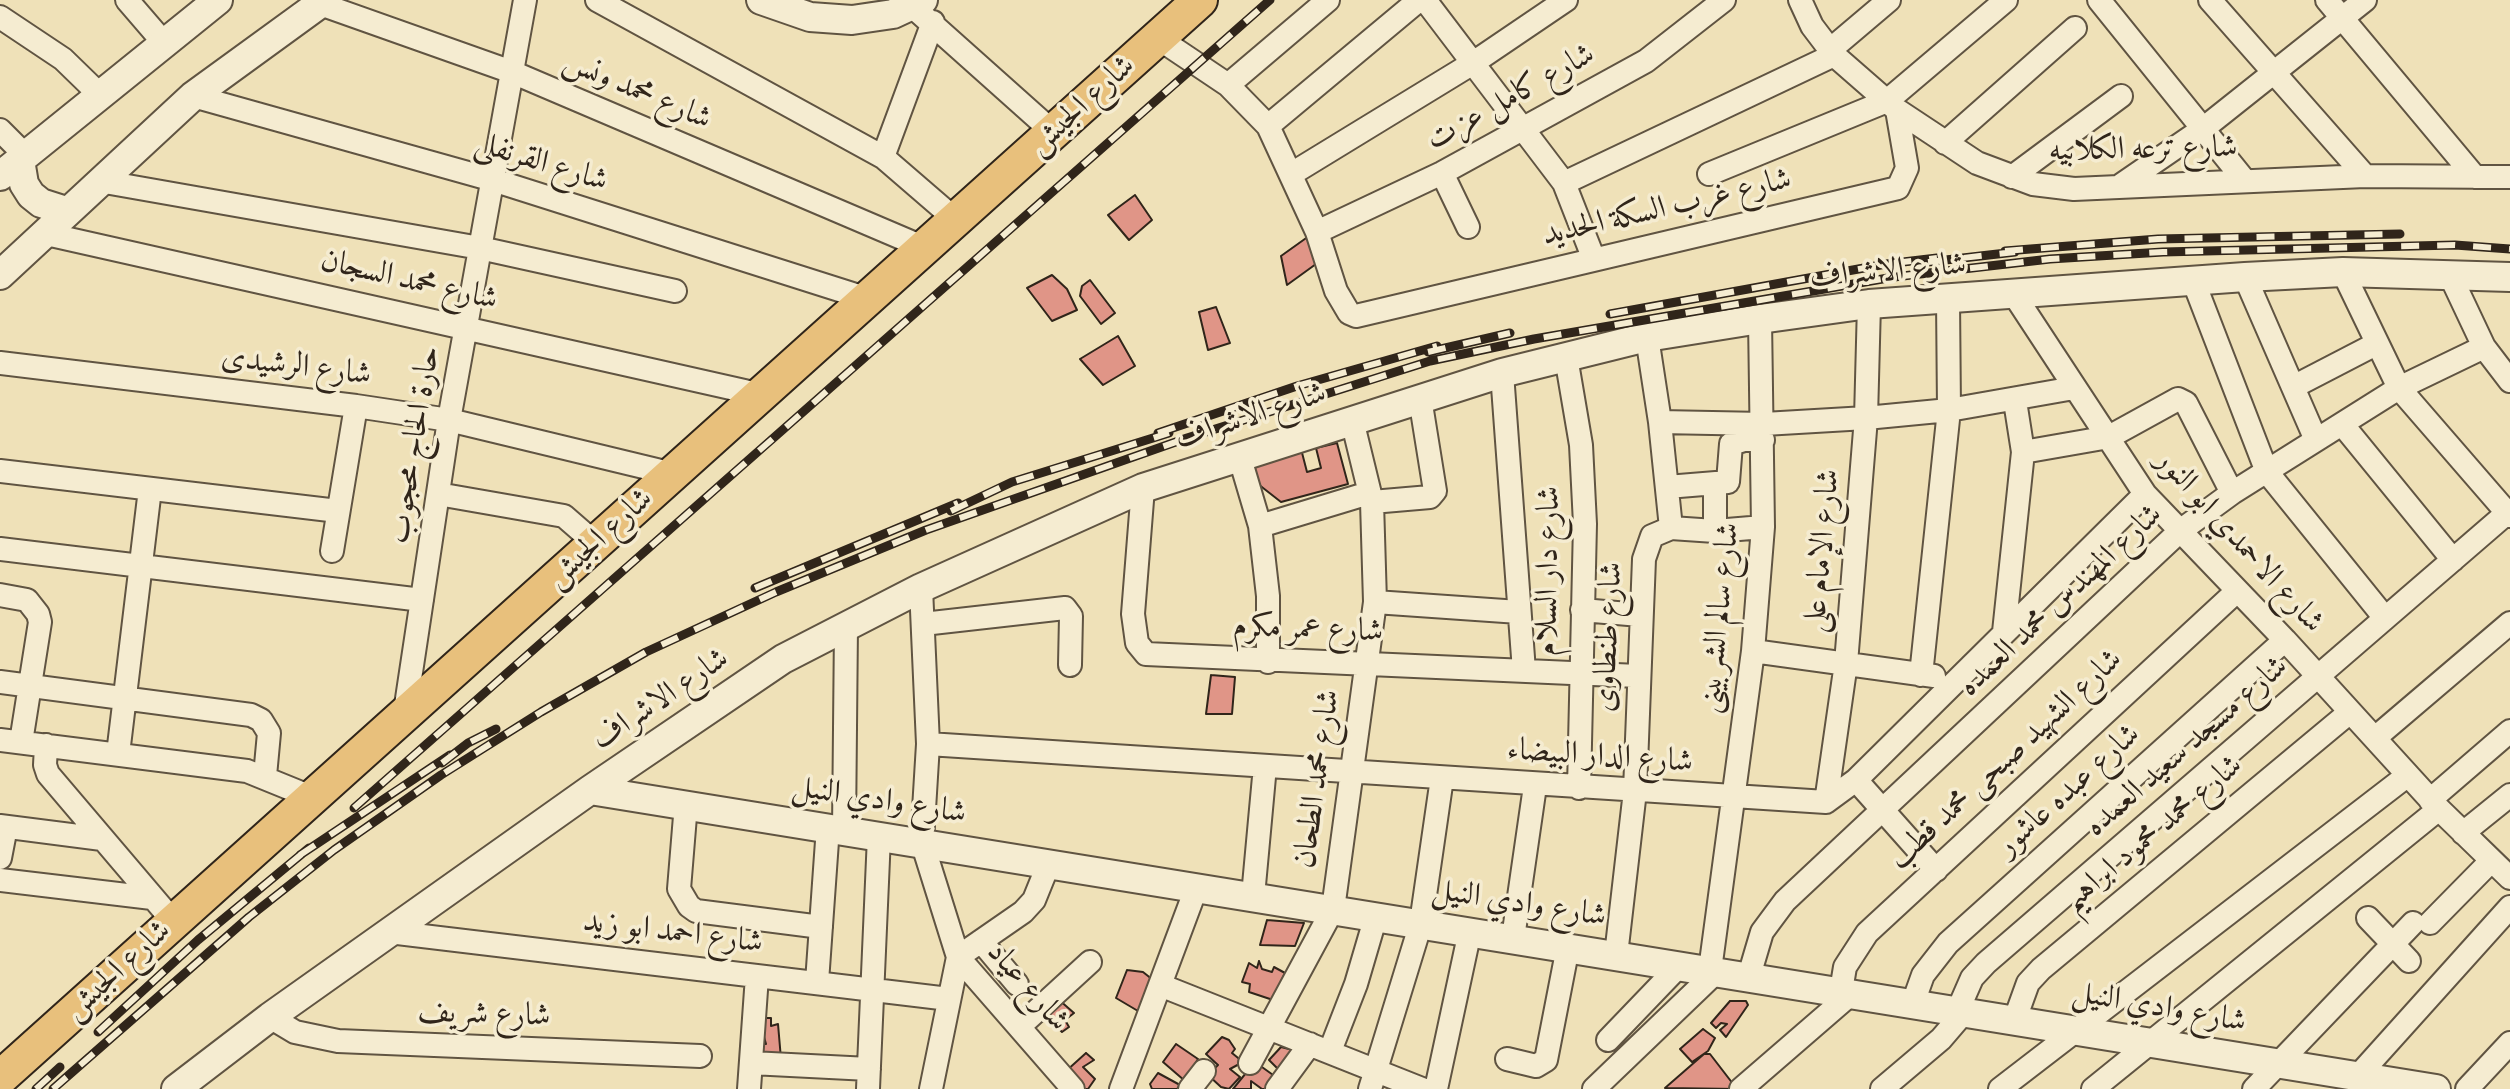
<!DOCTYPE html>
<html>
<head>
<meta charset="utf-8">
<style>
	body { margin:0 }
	canvas { display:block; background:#efe1b8 }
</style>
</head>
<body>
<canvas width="2510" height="1089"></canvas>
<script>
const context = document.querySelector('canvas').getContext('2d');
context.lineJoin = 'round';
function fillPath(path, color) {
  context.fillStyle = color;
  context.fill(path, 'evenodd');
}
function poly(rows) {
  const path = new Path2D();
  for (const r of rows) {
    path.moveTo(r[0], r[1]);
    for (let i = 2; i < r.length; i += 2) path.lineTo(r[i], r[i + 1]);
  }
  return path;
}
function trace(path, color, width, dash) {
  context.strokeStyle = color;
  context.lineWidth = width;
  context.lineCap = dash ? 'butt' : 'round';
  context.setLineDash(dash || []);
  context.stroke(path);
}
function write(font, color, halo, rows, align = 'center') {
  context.font = font + ' "Libre Bodoni",Amiri,serif';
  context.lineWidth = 7;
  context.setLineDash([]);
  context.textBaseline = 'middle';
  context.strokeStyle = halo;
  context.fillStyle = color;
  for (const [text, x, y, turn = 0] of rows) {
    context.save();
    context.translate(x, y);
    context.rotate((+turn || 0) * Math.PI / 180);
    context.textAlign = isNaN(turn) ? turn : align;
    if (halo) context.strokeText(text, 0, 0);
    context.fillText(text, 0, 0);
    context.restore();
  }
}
const building = poly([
	[1135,195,1152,220,1129,240,1108,215,1135,195],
	[1309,236,1316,264,1287,285,1281,256,1309,236],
	[1052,275,1067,289,1077,310,1052,321,1027,288,1052,275],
	[1090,280,1115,313,1101,324,1080,296,1082,286,1090,280],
	[1216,307,1230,343,1208,350,1199,312,1216,307],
	[1118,336,1135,366,1103,385,1080,359,1118,336],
	[1337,443,1348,484,1281,502,1258,484,1251,458,1300,445,1307,472,1321,468,1316,448,1337,443],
	[1211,675,1235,677,1232,714,1206,714,1211,675],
	[1267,920,1304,923,1295,946,1260,945,1267,920],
	[1259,961,1262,969,1272,972,1274,967,1285,973,1273,1000,1249,992,1250,984,1242,982,1249,963,1257,968,1259,961],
	[1127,970,1143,972,1153,980,1138,1011,1116,998,1127,970],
	[1058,999,1074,1013,1065,1020,1069,1027,1062,1032,1046,1015,1058,999],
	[1730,1001,1746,1001,1748,1005,1726,1037,1720,1030,1727,1024,1721,1023,1716,1028,1711,1023,1730,1001],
	[759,1018,771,1018,771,1026,778,1024,781,1059,755,1058,758,1043,766,1044,764,1037,758,1035,759,1018],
	[1703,1029,1715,1038,1708,1051,1692,1062,1680,1049,1703,1029],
	[1222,1037,1229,1040,1235,1049,1232,1053,1243,1062,1230,1069,1240,1077,1229,1089,1221,1087,1208,1075,1218,1065,1206,1054,1222,1037],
	[1176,1044,1198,1059,1185,1081,1163,1062,1176,1044],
	[1281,1047,1301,1052,1284,1075,1269,1060,1281,1047],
	[1086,1053,1094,1060,1083,1067,1095,1079,1088,1089,1084,1089,1065,1072,1086,1053],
	[1704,1054,1710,1054,1737,1089,1665,1088,1704,1054],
	[1255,1062,1280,1080,1271,1089,1262,1089,1251,1081,1251,1089,1233,1089,1255,1062],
	[1158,1073,1180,1085,1177,1089,1152,1089,1150,1084,1158,1073]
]);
fillPath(building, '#e09587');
trace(building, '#30251a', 2);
const minor = poly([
	[127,0,164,43],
	[597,0,883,157,956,220],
	[1425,0,1564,183,1593,257],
	[1800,0,1812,26,1834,55,1897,110,1977,163,2033,184,2074,189,2365,176,2510,177],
	[2099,0,2245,181],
	[2210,0,2365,176],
	[2327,0,2475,177],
	[320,4,512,72,925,248],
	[913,7,1053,132],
	[0,17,63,59,99,94],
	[1158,38,1228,85,1268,126,1317,232,1336,291,1349,313,1356,316,1898,188,1907,168,1897,110],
	[1830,50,1889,0],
	[1228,85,1328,0],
	[193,96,493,180,868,299],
	[1268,126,1419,0],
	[0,130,25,155],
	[1945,143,2075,28],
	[883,157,933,22],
	[1293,173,1473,63,1566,0],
	[1442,173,1468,227],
	[1709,174,1887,101,2006,0],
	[2012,177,2121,96],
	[99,181,480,248,675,291],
	[1564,183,1834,55],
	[2121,185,2204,128,2365,0],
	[1317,232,1442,173,1646,61,1724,0],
	[42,233,762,395],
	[2343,272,2399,388,2510,516],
	[2450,275,2484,347,2510,381],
	[2245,277,2316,440],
	[2193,280,2267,472,2385,618],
	[2015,296,2145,494,2285,640,2439,809,2510,878],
	[1566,357,1581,445,1585,524,1579,788],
	[0,363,356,406,449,420,673,474],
	[1502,373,1524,671],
	[2293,387,2376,344],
	[1660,422,1764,424,1866,418,1949,410,2074,388],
	[2342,424,2453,560],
	[2023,452,2109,437,2178,399,2186,403,2232,493],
	[1239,455,1260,526,1268,596,1268,662],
	[0,471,338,511],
	[1667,487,1728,482,1731,444,1744,440,1763,440],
	[1143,488,1133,614,1137,643,1146,654,1638,676],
	[438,494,564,516,595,543],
	[1372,502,1430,497,1435,491,1420,398],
	[1260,526,1369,493],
	[1671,528,1715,531,1763,527],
	[1715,531,1715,484],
	[0,549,422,600],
	[332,551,356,406],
	[921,588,928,744,922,842,958,957,1073,1089],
	[0,595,27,600,38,614,40,622,21,742],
	[1375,602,1519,612],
	[1582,610,1640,615],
	[923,624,1065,608,1071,616,1070,665],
	[2004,632,2023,452,2015,401],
	[1753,651,1934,676],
	[1921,675,1949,410,1948,299],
	[0,682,251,715,261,720,269,733,265,776],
	[405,712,449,420,525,0],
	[2375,738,2510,623],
	[0,740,247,771,311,797],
	[928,744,1826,802,1856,780,2145,494],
	[46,745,45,765,48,774,173,921],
	[118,754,150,489],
	[1856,780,1936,870],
	[2430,800,2510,731],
	[1826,802,1846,663,1866,418,1869,304],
	[686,804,679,889,689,906,696,911,821,927],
	[0,826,102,839],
	[844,830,846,626],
	[2463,833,2510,795],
	[0,858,6,827],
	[0,880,152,898],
	[1253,896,1265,766],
	[2368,918,2409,961],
	[2430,923,2491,861],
	[389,932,949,999],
	[1513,938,1535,786],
	[981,941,1017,984],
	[1616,955,1635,791,1644,559,1652,536,1671,528,1660,422,1647,337],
	[1710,970,1753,651,1763,527,1760,319],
	[1749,976,1762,932,1785,901,2180,531,2232,493,2399,388,2484,347],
	[817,982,828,827],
	[1160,985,1422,1089],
	[1841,991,1845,967,1867,933,2237,591],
	[1913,1003,1923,975,1948,943,2285,640],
	[1958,1010,1972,978,1986,963,2507,513],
	[270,1017,295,1032,338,1041,700,1056],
	[2015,1019,2028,983,2041,969,2350,712],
	[1019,1027,1090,962],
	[1608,1040,1680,965],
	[1330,1051,1356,984,1376,916],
	[1507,1059,1536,1066,1546,1060,1568,947],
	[751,1063,869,1069],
	[1250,1063,1333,909,1375,602,1372,502,1352,420],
	[2358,1076,2510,907],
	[749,1089,757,976],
	[868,1089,879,836],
	[931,1089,958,957,1023,912,1034,900,1049,863],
	[1121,1089,1197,886],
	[1190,1089,1204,1071],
	[1277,1089,1310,1044],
	[1370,1089,1421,923,1442,778],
	[1436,1089,1470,931],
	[1594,1089,1717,971],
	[1741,1089,1852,993],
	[1882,1089,1941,1039,1965,1011],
	[2000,1089,2408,775],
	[2093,1089,2439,809],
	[2254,1089,2413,923],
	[2467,1089,2510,1043]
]);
const tertiary = poly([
	[761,0,810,17,852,20,893,14,923,0],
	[20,160,24,184,31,195,41,203,66,211],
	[0,176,218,0],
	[0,275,193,96,325,0],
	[590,790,2436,1089],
	[176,1089,270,1017,590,790,783,659,921,588,1143,488,1502,373,1647,337,1760,319,1869,304,2245,277,2343,272,2510,277]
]);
const primary = poly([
	[0,1078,1200,0]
]);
trace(minor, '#605442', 26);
trace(tertiary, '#605442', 32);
trace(primary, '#30251a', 38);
trace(minor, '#f5ecd1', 22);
trace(tertiary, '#f5ecd1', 28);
trace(primary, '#e8c07c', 34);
const rail = poly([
	[2005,251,2158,239,2400,234],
	[1928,262,2015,252],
	[1610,314,1886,264,1937,258],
	[1428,352,1510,333],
	[1158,433,1297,386,1437,346],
	[951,511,1012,482,1169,433],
	[755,588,958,503],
	[442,763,468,743,496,729],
	[354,808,1270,0],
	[300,855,450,755],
	[98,1032,198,940,309,848],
	[36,1089,60,1067],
	[53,1089,249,917,334,850,441,775,541,712,646,652,776,592,926,530,1187,438,1430,361,1534,339,1894,277,2050,259,2163,252,2455,245,2510,249]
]);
trace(rail, '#30251a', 9);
trace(rail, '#f5ecd1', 6, [18]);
write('32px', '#30251a', '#f5ecd1', [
	["شارع محمد ونس",637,91,23],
	["شارع كامل عزت",1511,98,-29],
	["شارع الجيش",1082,106,-42],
	["شارع ترعه الكلابيه",2143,150,-1],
	["شارع القرنفلى",541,163,17],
	["شارع غرب السكة الحديد",1667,208,-13],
	["شارع الاشراف",1888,272,-5],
	["شارع محمد السجان",409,281,13],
	["شارع الرشيدى",296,367,7],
	["شارع الاشراف",1251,417,-18],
	["حارة الحاج محجوب",415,445,-81],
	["شارع الجيش",600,539,-42],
	["شارع الاحمدي ابو النور",2239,542,48],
	["شارع الإمام على",1823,551,-85],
	["شارع دار السلام",1549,571,-89],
	["شارع المهندس محمد العمده",2061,601,-43],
	["شارع سالم الشربينى",1720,618,-84],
	["شارع عمر مكرم",1308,630,2],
	["شارع طنطاوى",1609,637,-87],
	["شارع الاشراف",661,700,-34],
	["شارع مسجد سعيد العمده",2187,747,-41],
	["شارع الدار البيضاء",1600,757,4],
	["شارع الشهيد صبحى محمد قطب",2006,760,-43],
	["شارع محمد الطحان",1318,779,-82],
	["شارع عبده عاشور",2069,791,-42],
	["شارع وادي النيل",879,801,9],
	["شارع محمد محمود ابراهيم",2153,834,-40],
	["شارع وادي النيل",1519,904,9],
	["شارع احمد ابو زيد",673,933,7],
	["شارع الجيش",118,971,-42],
	["شارع عياد",1027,987,49],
	["شارع وادي النيل",2159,1008,10],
	["شارع شريف",484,1015,2]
]);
</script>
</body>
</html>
